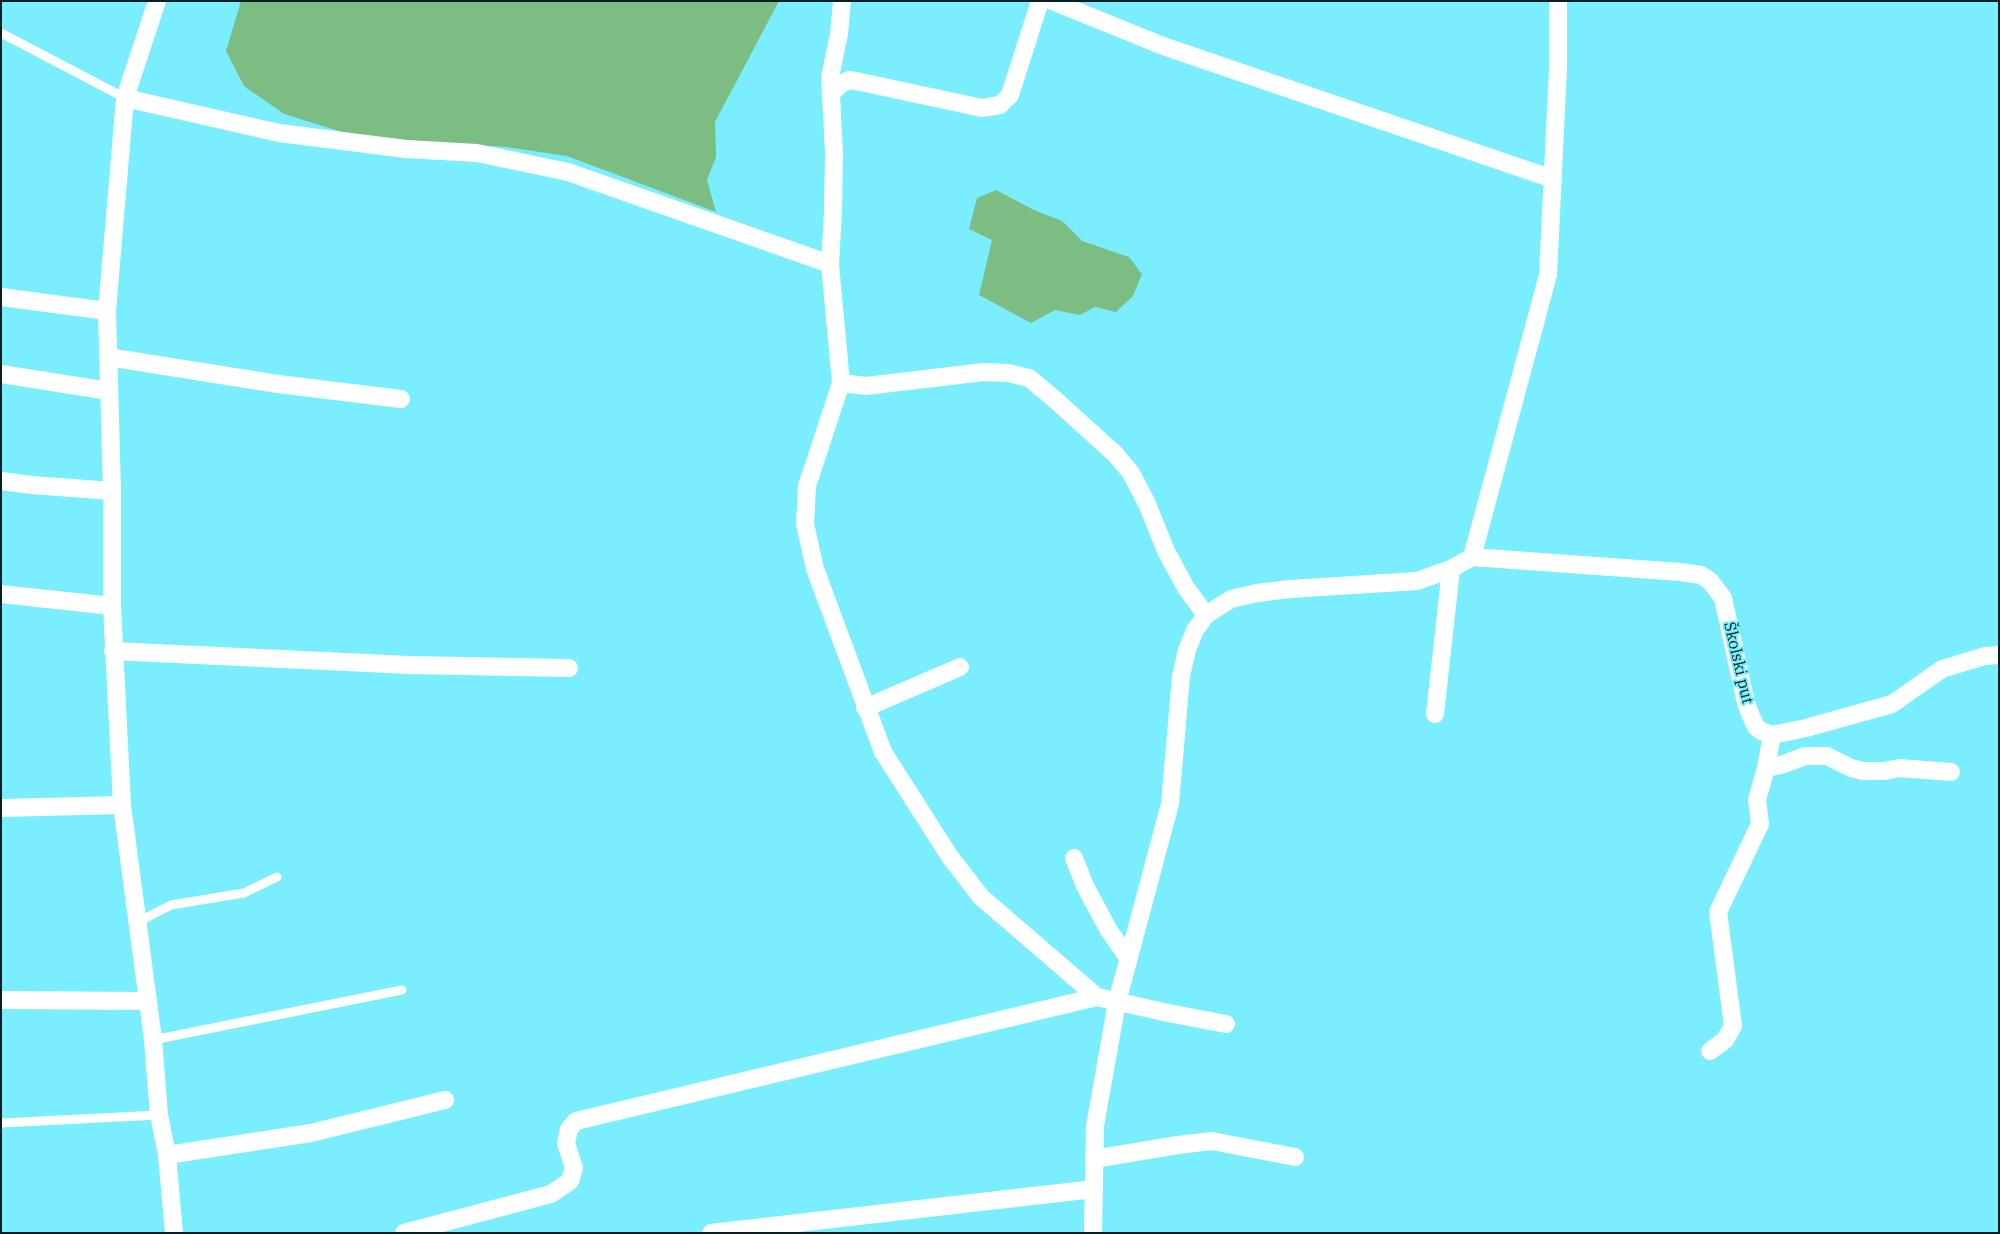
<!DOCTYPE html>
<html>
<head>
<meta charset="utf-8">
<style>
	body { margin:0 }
	#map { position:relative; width:2000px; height:1234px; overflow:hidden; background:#7aeefe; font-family:"IBM Plex Serif",serif }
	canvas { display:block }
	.frame { position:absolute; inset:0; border:2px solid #051f22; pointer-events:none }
</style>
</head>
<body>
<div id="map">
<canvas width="2000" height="1234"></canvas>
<div class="frame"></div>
</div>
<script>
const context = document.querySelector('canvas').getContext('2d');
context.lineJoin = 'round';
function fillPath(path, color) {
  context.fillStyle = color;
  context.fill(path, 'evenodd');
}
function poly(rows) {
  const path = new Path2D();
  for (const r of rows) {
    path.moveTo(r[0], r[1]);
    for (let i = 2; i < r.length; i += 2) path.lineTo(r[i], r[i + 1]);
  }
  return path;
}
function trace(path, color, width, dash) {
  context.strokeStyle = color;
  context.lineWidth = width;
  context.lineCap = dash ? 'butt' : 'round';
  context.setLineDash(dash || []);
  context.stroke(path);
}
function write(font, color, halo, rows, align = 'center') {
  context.font = font + ' "IBM Plex Serif",serif';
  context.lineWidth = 4;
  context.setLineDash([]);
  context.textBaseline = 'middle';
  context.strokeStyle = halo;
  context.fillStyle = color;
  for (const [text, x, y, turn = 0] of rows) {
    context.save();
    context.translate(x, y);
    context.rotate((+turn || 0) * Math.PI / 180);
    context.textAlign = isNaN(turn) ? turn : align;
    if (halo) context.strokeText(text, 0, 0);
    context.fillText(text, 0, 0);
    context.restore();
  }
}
fillPath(poly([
	[241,1,779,1,715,122,716,157,707,180,716,212,567,156,506,147,358,137,284,114,244,86,226,51],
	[996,190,1034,210,1062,221,1082,241,1129,257,1142,274,1133,296,1116,312,1095,307,1080,315,1055,310,1031,323,979,295,992,240,969,229,977,198]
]), '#7cbd84');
trace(poly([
	[1,33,125,98],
	[138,922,171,905,244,893,277,877],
	[153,1040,402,990],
	[1,1123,159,1115]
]), '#fff', 9);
trace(poly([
	[157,1,125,98,107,311,112,491,112,606,122,805,153,1040,159,1115,167,1155,174,1233],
	[1052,1,1163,46,1553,179],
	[831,94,841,84,849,80,856,81,982,108,1000,105,1010,95,1040,1],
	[125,98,279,133,406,149,477,153,568,172,830,264,841,383,807,486,805,524,815,569,883,752,950,857,981,897,1097,997,1168,1013,1226,1024],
	[830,264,833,212,834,152,830,77,839,34,842,1],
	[1,297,107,311],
	[108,357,278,384,401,399],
	[1,374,109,391],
	[841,383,866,386,984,372,1008,373,1029,378,1052,397,1115,454,1131,473,1147,504,1166,551,1186,588,1206,615],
	[1,481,32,485,112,491],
	[1472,557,1680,572,1701,575,1710,581,1723,598,1746,703,1751,716,1756,727,1761,731,1772,735,1806,728,1892,704,1942,669,1985,656,1999,655],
	[1,594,112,606],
	[113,651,409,665,569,668],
	[865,708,960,667],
	[1435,714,1451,569],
	[1766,768,1781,765,1805,756,1827,756,1851,768,1863,771,1885,771,1899,768,1951,772],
	[1,808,122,805],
	[1074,858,1085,886,1108,929,1128,958],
	[1,1000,148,1001],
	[1710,1051,1725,1040,1733,1026,1718,912,1760,824,1757,800,1766,768,1772,735],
	[167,1155,311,1133,445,1100],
	[1094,1159,1178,1145,1212,1141,1295,1157],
	[404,1233,551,1194,570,1181,574,1168,566,1143,569,1129,576,1121,1097,997],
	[711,1233,1094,1189],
	[1093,1233,1095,1126,1117,1002,1170,804,1181,676,1187,650,1195,630,1206,615,1231,599,1257,593,1290,589,1417,581,1451,569,1472,557,1548,275,1558,68,1558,1]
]), '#fff', 18);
write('16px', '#051f22', '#7aeefe', [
	["Školski put",1738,663,77]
]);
</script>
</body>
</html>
